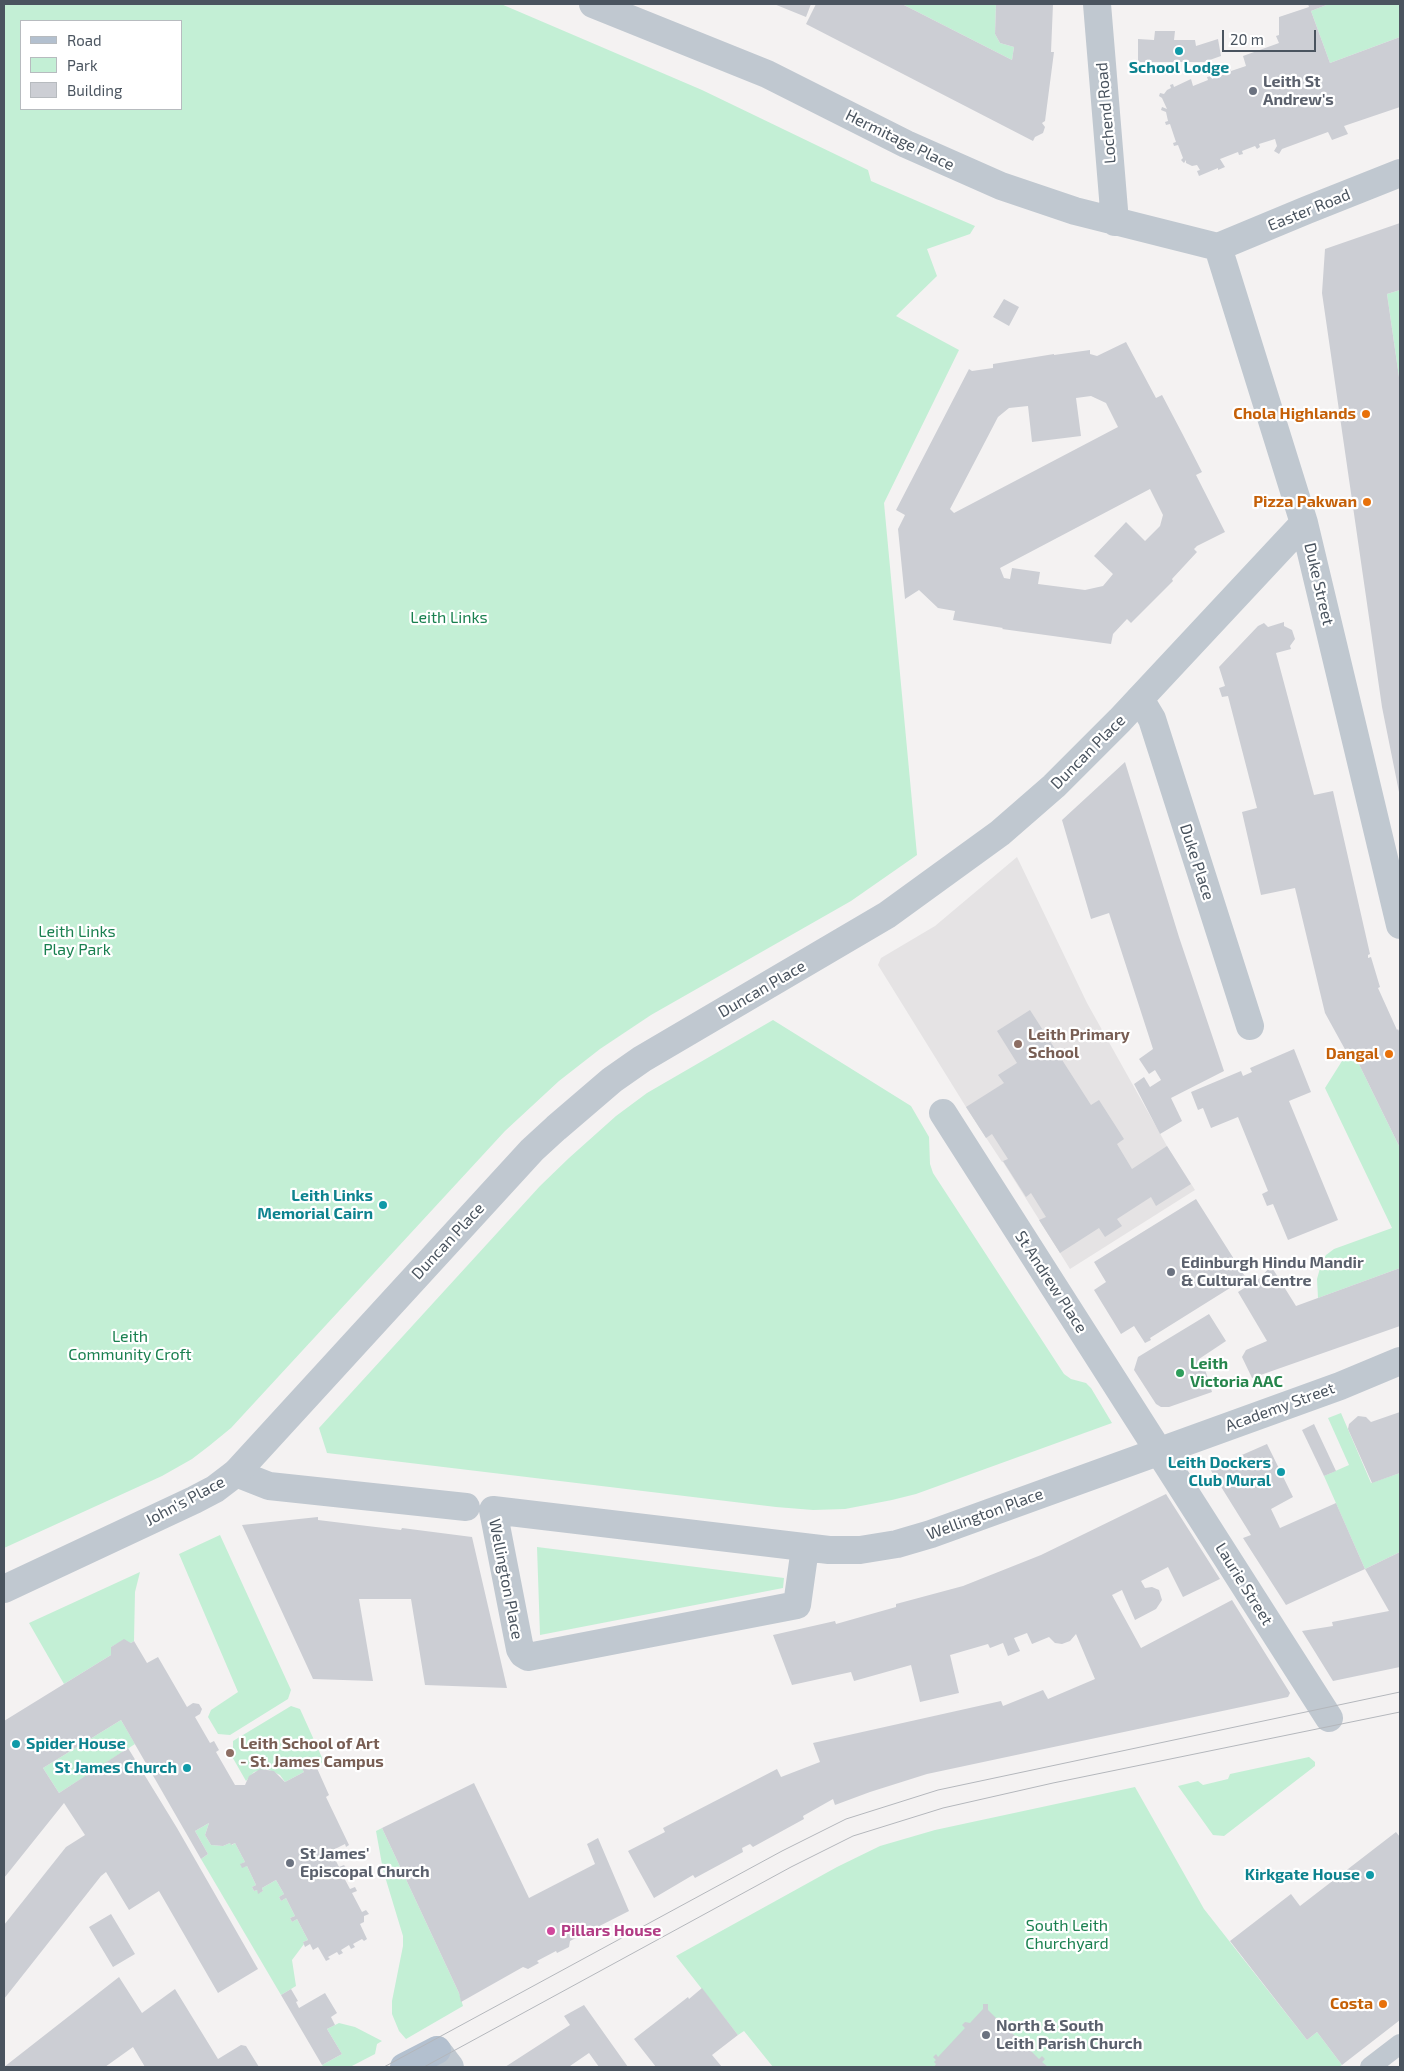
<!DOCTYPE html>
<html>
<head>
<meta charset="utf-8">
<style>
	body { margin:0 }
	#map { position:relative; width:1404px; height:2071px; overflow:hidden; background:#f4f2f2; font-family:"Exo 2",sans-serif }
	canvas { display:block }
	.frame { position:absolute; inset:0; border:5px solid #4a545f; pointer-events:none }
	.legend { position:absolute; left:20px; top:20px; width:162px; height:90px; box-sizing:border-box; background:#fff; border:1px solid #b7bbbf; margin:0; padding:6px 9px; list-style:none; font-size:15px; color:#4a545f }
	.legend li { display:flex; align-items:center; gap:10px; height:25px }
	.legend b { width:25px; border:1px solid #b7bbbf }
	.scale { position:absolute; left:1222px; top:30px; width:94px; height:22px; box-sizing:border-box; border:2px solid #4a545f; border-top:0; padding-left:6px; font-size:15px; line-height:18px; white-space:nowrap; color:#4a545f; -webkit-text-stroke:4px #fff; paint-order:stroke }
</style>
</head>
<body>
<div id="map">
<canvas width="1404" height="2071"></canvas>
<div class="frame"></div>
<ul class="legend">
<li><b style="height:6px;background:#b3c0cf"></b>Road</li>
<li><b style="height:14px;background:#c3efd5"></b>Park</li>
<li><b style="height:14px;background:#ccced4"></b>Building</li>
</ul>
<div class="scale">20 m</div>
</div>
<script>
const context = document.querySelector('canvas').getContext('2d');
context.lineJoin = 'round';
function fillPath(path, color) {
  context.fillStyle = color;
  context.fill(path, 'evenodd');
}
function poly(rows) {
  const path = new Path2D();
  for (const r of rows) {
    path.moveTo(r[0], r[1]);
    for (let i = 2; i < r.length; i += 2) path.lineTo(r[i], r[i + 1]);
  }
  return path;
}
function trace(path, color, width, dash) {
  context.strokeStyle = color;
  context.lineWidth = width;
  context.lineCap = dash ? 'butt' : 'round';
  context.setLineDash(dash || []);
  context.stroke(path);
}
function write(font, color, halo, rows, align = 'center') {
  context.font = font + ' "Exo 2",sans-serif';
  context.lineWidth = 4.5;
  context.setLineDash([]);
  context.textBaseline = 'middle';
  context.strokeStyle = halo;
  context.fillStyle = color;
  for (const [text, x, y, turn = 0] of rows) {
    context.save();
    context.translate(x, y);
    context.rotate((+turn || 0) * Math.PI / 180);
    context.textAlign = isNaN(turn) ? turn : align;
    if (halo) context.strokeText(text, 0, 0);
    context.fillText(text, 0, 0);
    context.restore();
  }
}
fillPath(poly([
	[1017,857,1087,1003,1167,1146,1195,1190,1070,1269,1003,1162,1002,1162,966,1107,878,965,881,958,935,926]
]), '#e5e3e4');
fillPath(poly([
	[4,4,501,4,702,90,868,170,871,181,975,226,970,234,927,249,937,276,896,316,959,350,884,503,917,855,851,901,651,1015,600,1049,559,1081,505,1131,231,1428,209,1446,192,1459,162,1476,4,1548],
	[21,21,181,21,181,109,21,109],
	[902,4,996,4,995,34,1000,43,1014,47,1012,60],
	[1329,4,1400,4,1400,37,1330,63,1311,11],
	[1400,290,1400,384,1387,294],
	[773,1020,911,1106,929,1137,930,1164,933,1173,1064,1374,1071,1379,1086,1383,1091,1388,1112,1423,916,1494,892,1500,845,1509,813,1510,776,1507,327,1453,319,1428,540,1186,569,1158,616,1116,647,1093],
	[1352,1050,1400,1148,1400,1268,1318,1298,1317,1279,1322,1261,1326,1255,1334,1249,1392,1228,1325,1088,1347,1053],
	[1341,1413,1371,1483,1400,1473,1400,1552,1365,1569,1324,1476,1349,1465,1328,1418],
	[220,1535,291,1690,288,1699,230,1735,218,1734,208,1717,211,1710,238,1692,179,1554],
	[537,1547,784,1578,783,1588,540,1635],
	[140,1572,135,1592,134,1641,131,1643,124,1640,111,1647,111,1655,64,1684,29,1623],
	[291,1706,300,1709,324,1762,309,1770,306,1765,301,1767,304,1772,285,1782,280,1775,267,1769,254,1772,246,1781,230,1753,233,1748,233,1741],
	[121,1720,135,1744,59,1793,43,1768],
	[1309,1757,1315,1762,1315,1766,1224,1836,1213,1835,1178,1786,1198,1781,1203,1785,1228,1779,1230,1774],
	[1135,1787,1204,1909,1307,2040,1317,2032,1342,2065,1339,2067,773,2067,744,2031,738,2035,676,1956,837,1867,880,1846,935,1830],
	[209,1823,205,1835,211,1845,223,1846,230,1843,232,1845,235,1843,245,1862,241,1864,242,1867,247,1866,256,1885,252,1887,254,1891,257,1890,259,1893,263,1891,262,1888,276,1880,284,1894,279,1897,281,1901,286,1898,295,1916,290,1918,292,1922,297,1919,308,1940,303,1942,304,1944,292,1960,296,1986,281,1995,201,1859,208,1854,195,1831],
	[382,1828,459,1993,463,2006,406,2039,399,2031,392,2014,392,2001,403,1946,403,1936,383,1870,376,1831],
	[339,2023,355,2027,382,2041,377,2044,375,2054,350,2067,324,2067,322,2065,342,2054,327,2029]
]), '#c3efd5');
fillPath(poly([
	[774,4,811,4,806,17],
	[816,4,902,4,1012,60,1014,47,1000,43,995,34,996,4,1053,4,1051,52,1054,52,1045,121,1042,123,1045,127,1043,133,1035,137,1033,141,806,24],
	[1308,4,1329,4,1311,11,1330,63,1400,37,1400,107,1344,126,1348,134,1332,140,1328,132,1282,149,1279,154,1274,151,1277,146,1275,139,1259,144,1260,147,1257,149,1255,146,1242,151,1243,154,1239,155,1238,152,1220,159,1225,167,1218,170,1218,168,1199,176,1197,171,1200,170,1197,165,1192,166,1186,163,1186,160,1184,163,1181,160,1183,158,1178,145,1174,146,1173,143,1176,142,1170,124,1166,125,1165,122,1168,121,1166,112,1161,110,1162,107,1167,109,1162,98,1159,96,1160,93,1164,94,1167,90,1171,88,1170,85,1173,84,1174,87,1191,79,1193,86,1208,80,1207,77,1211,76,1212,79,1227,73,1226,70,1230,68,1231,71,1246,66,1243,56,1279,43,1276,36,1279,35,1279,17,1309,7],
	[1155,31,1175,31,1174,40,1195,40,1196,46,1218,39,1221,56,1204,62,1138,62,1138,39,1154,40],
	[1400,223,1400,290,1387,294,1400,384,1399,792,1382,707,1322,293,1325,249],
	[1004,299,1019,307,1009,326,993,317],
	[1126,342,1156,398,1162,395,1182,433,1202,472,1196,475,1225,532,1197,546,1194,549,1197,552,1172,579,1173,581,1131,623,1127,619,1113,634,1111,644,1002,629,1003,628,953,620,955,611,938,608,919,590,905,599,898,529,905,515,896,510,969,369,972,371,993,368,993,364,1054,354,1054,355,1090,350,1090,354,1097,356],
	[1091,396,1106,403,1118,427,954,513,950,509,998,417,1009,408,1028,406,1032,442,1081,436,1076,398],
	[1150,489,1163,515,1160,526,1145,541,1126,522,1094,556,1113,574,1103,586,1085,590,1038,584,1040,572,1012,568,1010,579,1004,578,1000,568],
	[1284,622,1284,626,1292,630,1295,639,1290,646,1291,649,1276,653,1314,795,1333,791,1370,954,1368,955,1368,958,1371,957,1380,987,1378,988,1397,1030,1398,1029,1400,1033,1400,1148,1352,1050,1347,1053,1325,1013,1295,888,1261,895,1242,812,1257,808,1228,696,1222,697,1219,688,1225,686,1219,667,1258,626,1264,623,1268,627],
	[1125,762,1179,937,1224,1071,1171,1098,1182,1121,1160,1134,1134,1084,1144,1077,1150,1087,1161,1080,1155,1070,1149,1074,1139,1059,1153,1049,1109,913,1091,919,1062,820],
	[1030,1010,1091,1105,1099,1100,1124,1139,1117,1144,1132,1169,1167,1146,1191,1184,1156,1206,1151,1197,1117,1219,1122,1226,1105,1237,1099,1228,1060,1253,1039,1220,1046,1217,1031,1193,1026,1197,1003,1161,1008,1159,992,1134,986,1138,966,1107,1004,1083,998,1075,1017,1063,997,1031],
	[1294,1049,1311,1092,1289,1101,1338,1220,1288,1240,1273,1204,1267,1206,1262,1194,1268,1191,1238,1117,1211,1128,1203,1108,1198,1110,1191,1092,1241,1071,1243,1076,1252,1072,1250,1068],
	[1196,1199,1246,1278,1150,1338,1151,1340,1145,1343,1134,1326,1121,1334,1094,1290,1106,1282,1094,1262],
	[1271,1266,1296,1306,1400,1268,1400,1326,1252,1378,1242,1357,1246,1350,1267,1341,1238,1292,1260,1278],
	[1209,1314,1226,1341,1199,1359,1204,1366,1212,1392,1169,1407,1161,1407,1156,1404,1134,1370,1138,1357],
	[1400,1412,1400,1473,1372,1483,1348,1429,1349,1424,1358,1416,1366,1417,1371,1422],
	[1314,1424,1336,1471,1324,1476,1302,1430],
	[1267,1444,1293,1497,1271,1509,1280,1528,1336,1503,1365,1569,1286,1605,1243,1538,1251,1535,1210,1469],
	[1166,1494,1220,1579,1183,1597,1168,1567,1141,1581,1145,1588,1152,1587,1159,1590,1162,1600,1156,1609,1135,1620,1122,1590,1112,1595,1141,1648,1232,1600,1290,1693,1288,1697,927,1774,870,1792,835,1805,833,1799,803,1816,804,1819,753,1847,750,1844,742,1848,743,1852,695,1878,693,1875,654,1898,628,1851,665,1832,663,1828,777,1769,781,1777,820,1762,813,1743,1001,1701,1003,1706,1043,1690,1048,1699,1095,1679,1076,1634,1070,1641,1062,1644,1055,1643,1049,1637,1032,1644,1027,1633,1014,1638,1020,1651,1008,1656,1003,1643,990,1648,988,1644,950,1655,959,1693,920,1702,911,1665,854,1681,851,1672,792,1685,773,1635,835,1621,836,1624,896,1607,896,1604,963,1586,1041,1555],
	[318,1517,318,1520,359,1525,401,1530,402,1528,472,1537,507,1688,425,1685,411,1599,359,1599,373,1681,313,1679,242,1525],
	[1400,1552,1400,1667,1333,1681,1302,1631,1333,1626,1332,1622,1389,1611,1365,1569],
	[124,1639,131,1643,134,1641,147,1663,158,1657,187,1707,193,1703,199,1704,202,1709,200,1714,195,1717,210,1743,214,1741,219,1750,216,1752,235,1785,245,1785,249,1776,260,1769,274,1771,285,1782,304,1772,301,1767,306,1765,309,1770,316,1766,329,1795,326,1797,349,1845,346,1847,345,1844,331,1851,339,1867,344,1865,347,1869,341,1872,350,1889,355,1887,357,1891,352,1893,362,1912,366,1910,369,1914,364,1916,364,1922,360,1924,367,1939,364,1941,362,1939,353,1944,355,1947,351,1949,349,1945,341,1950,343,1953,339,1955,337,1952,328,1957,330,1959,326,1961,318,1947,313,1950,310,1944,305,1947,303,1942,308,1940,297,1919,292,1922,290,1918,295,1916,286,1898,281,1901,279,1897,284,1894,276,1880,262,1888,263,1891,258,1894,257,1890,254,1891,252,1887,256,1885,247,1866,242,1868,240,1864,245,1862,235,1843,231,1845,230,1843,223,1846,211,1845,205,1835,209,1823,195,1831,208,1854,201,1859,121,1720,43,1768,59,1793,128,1748,177,1828,258,1969,218,1993,159,1891,129,1910,106,1872,101,1876,4,1999,4,1925,66,1847,85,1835,64,1803,4,1878,4,1721,111,1655,111,1647],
	[474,1783,529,1898,595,1864,587,1844,598,1838,629,1911,570,1941,569,1947,557,1953,556,1951,537,1961,539,1963,528,1969,523,1967,461,2002,459,1993,382,1828],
	[1396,1832,1400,1837,1400,2020,1342,2065,1317,2032,1307,2040,1230,1941,1291,1894,1300,1906],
	[111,1914,135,1954,113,1967,89,1927],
	[119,1977,142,2013,175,1989,218,2059,241,2045,246,2046,259,2067,145,2067,133,2047,105,2067,4,2067],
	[702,1988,738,2035,712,2055,722,2067,656,2067,634,2039,688,1997,689,1999],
	[291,1989,298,2001,296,2002,299,2008,325,1993,337,2013,331,2017,335,2025,327,2029,342,2054,322,2065,281,1995],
	[983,2004,988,2004,988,2010,1005,2027,1008,2024,1011,2026,1008,2029,1023,2044,1026,2041,1029,2044,1026,2046,1039,2059,1042,2056,1045,2059,1042,2062,1048,2067,934,2067,936,2064,934,2062,936,2060,933,2057,936,2054,938,2057,965,2028,962,2025,965,2022,970,2023,983,2009],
	[584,2005,628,2067,599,2067,589,2053,570,2066,571,2067,505,2067,570,2025,564,2016]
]), '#ccced4');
trace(poly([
	[1370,2067,1400,2044]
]), '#c0c8d0', 20);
trace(poly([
	[1140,699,1152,719,1250,1026],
	[943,1113,1329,1718],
	[236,1473,269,1486,466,1507],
	[805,1548,797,1605,528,1657,523,1654,520,1649,493,1510,829,1550,860,1550,897,1544,931,1534,1340,1386,1400,1361],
	[437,2050,450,2067]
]), '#c0c8d0', 28);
trace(poly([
	[593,4,767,74,906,144,1001,186,1075,211,1218,247],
	[1097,4,1115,222],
	[1218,247,1304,523,1400,925],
	[1218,247,1307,210,1400,173],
	[4,1589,194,1500,215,1489,236,1473,532,1150,556,1128,612,1080,642,1059,887,915,1000,833,1054,786,1120,720,1304,523]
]), '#c0c8d0', 28);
trace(poly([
	[404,2067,437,2050]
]), '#b3c0cf', 28);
trace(poly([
	[384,2067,782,1851,846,1819,938,1790,1400,1692],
	[424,2067,791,1867,853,1836,943,1808,1053,1783,1400,1712]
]), '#b4b7bc', 1);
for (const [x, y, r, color] of [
	[1179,51,5,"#0f9aa8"],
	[1253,91,5,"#6b7280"],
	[1366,414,5,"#e8710a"],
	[1367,502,5,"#e8710a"],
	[1018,1044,5,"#8d6e63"],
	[1389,1054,5,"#e8710a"],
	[383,1205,5,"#0f9aa8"],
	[1171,1272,5,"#6b7280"],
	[1180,1373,5,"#2e9e5b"],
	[1281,1472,5,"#0f9aa8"],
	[16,1744,5,"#0f9aa8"],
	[230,1753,5,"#8d6e63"],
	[187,1768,5,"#0f9aa8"],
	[290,1863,5,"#6b7280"],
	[1370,1875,5,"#0f9aa8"],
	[551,1931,5,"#d1479c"],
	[1383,2004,5,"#e8710a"],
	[986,2035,5,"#6b7280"]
]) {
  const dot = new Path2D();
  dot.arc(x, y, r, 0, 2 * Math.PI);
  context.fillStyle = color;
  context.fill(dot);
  trace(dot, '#fff', 2);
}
write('bold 16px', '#0d838f', '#fff', [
	["School Lodge",1179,68,"center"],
	["Leith Links",373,1196],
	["Memorial Cairn",373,1214],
	["Leith Dockers",1271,1463],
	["Club Mural",1271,1481],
	["Spider House",26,1744,"left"],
	["St James Church",177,1768],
	["Kirkgate House",1360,1875]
], 'right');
write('bold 16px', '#5b616d', '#fff', [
	["Leith St",1263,82],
	["Andrew's",1263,100],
	["Edinburgh Hindu Mandir",1181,1263],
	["& Cultural Centre",1181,1281],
	["St James'",300,1854],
	["Episcopal Church",300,1872],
	["North & South",996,2026],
	["Leith Parish Church",996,2044]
], 'left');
write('16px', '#4a545f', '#fff', [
	["Lochend Road",1106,113,-95],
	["Hermitage Place",900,140,26],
	["Easter Road",1309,210,-22],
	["Duke Street",1319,584,77],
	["Duncan Place",1088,752,-45],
	["Duke Place",1197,862,72],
	["Duncan Place",762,989,-30],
	["Duncan Place",448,1241,-47],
	["St Andrew Place",1051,1282,57],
	["Academy Street",1280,1407,-20],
	["John's Place",185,1501,-28],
	["Wellington Place",985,1514,-20],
	["Wellington Place",506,1579,79],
	["Laurie Street",1244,1584,58]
]);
write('bold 16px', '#c56008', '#fff', [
	["Chola Highlands",1356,414],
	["Pizza Pakwan",1357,502],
	["Dangal",1379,1054],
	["Costa",1373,2004]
], 'right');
write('16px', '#1a8050', '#fff', [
	["Leith Links",449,618],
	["Leith Links",77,932],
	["Play Park",77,950],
	["Leith",130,1337],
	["Community Croft",130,1355],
	["South Leith",1067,1926],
	["Churchyard",1067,1944]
]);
write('bold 16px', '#785e54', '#fff', [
	["Leith Primary",1028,1035],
	["School",1028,1053],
	["Leith School of Art",240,1744],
	["- St. James Campus",240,1762]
], 'left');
write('bold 16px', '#27864d', '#fff', [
	["Leith",1190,1364],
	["Victoria AAC",1190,1382]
], 'left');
write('bold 16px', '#b23c85', '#fff', [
	["Pillars House",561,1931]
], 'left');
</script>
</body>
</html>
